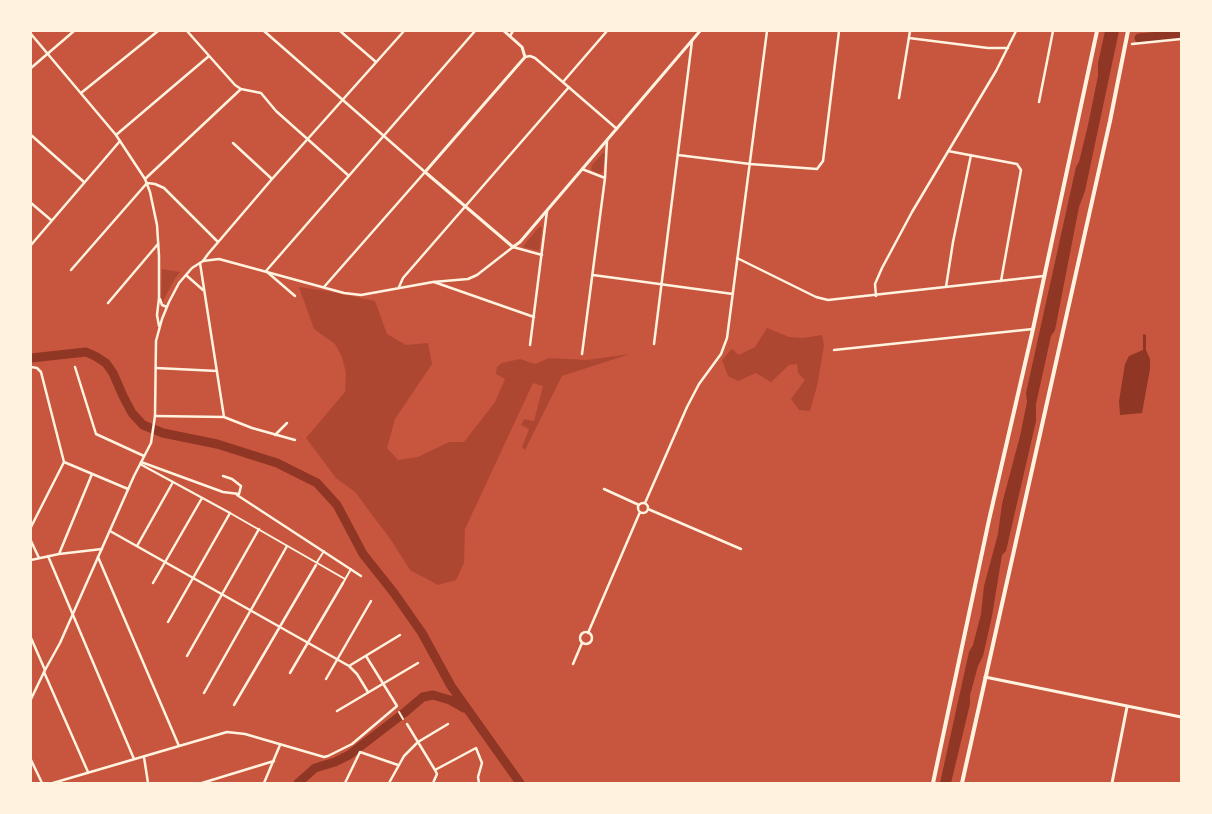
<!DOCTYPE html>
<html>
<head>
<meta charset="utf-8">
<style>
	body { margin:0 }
	#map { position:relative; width:1212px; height:814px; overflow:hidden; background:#c8553d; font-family:"Asap Condensed",sans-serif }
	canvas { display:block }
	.frame { position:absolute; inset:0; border:32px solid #fff3e0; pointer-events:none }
</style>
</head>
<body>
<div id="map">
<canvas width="1212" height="814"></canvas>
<div class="frame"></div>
</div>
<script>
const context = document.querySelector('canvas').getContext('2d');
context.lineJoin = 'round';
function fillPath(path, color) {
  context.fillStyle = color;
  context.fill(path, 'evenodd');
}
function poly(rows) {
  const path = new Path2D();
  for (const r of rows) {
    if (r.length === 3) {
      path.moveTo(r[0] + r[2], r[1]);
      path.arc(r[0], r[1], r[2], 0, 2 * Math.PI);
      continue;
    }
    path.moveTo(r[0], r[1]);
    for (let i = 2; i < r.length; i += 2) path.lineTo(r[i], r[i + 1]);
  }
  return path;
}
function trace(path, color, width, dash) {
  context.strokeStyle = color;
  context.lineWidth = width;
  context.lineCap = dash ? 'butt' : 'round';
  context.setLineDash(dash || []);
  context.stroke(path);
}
fillPath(poly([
	[603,153,605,155,603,171,600,174,591,170,592,165],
	[540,226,542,228,539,251,523,247,524,245],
	[162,269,180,272,174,280,163,301,161,300],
	[299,287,327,291,375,301,387,334,406,345,428,343,432,364,395,419,387,448,398,460,418,457,449,442,464,442,495,402,505,379,496,374,497,367,502,363,520,359,535,364,549,358,587,360,630,354,562,376,525,450,522,447,529,429,521,425,524,419,534,421,543,386,533,383,465,529,464,563,456,580,438,585,410,570,391,540,355,492,336,478,306,438,345,392,346,373,342,357,335,344,314,329],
	[767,328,789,337,803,338,822,335,824,346,817,386,810,411,799,410,791,399,805,380,798,373,797,364,789,365,771,382,756,373,738,381,728,376,722,360,732,349,739,355,755,347]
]), '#ae4732');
fillPath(poly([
	[1105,31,1119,31,1085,191,1079,207,1055,330,1051,336,1036,404,1036,421,1006,551,1002,555,992,616,983,656,978,666,970,695,970,704,951,783,940,783,969,652,973,645,981,614,984,586,998,534,1002,504,1020,436,1027,402,1026,393,1076,167,1079,162,1088,125,1098,76,1098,63],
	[1143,334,1146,335,1146,350,1150,359,1150,369,1142,413,1120,415,1119,401,1125,364,1129,356,1143,350]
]), '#8f3625');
trace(poly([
	[1139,38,1181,34],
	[31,358,86,352,95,356,106,363,113,373,123,396,132,413,143,425,163,433,217,444,277,463,317,483,337,505,363,554,394,593,422,633,451,686,520,783],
	[298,783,315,768,335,762,349,755,404,713,423,697,433,695,450,700,464,708]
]), '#8f3625', 9);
trace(poly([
	[140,464,230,513,345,579],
	[317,562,324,551],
	[343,583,351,569],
	[399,712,403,719]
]), '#fff3e0', 2);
trace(poly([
	[187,31,235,85,241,89,261,93,276,111,349,176],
	[264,31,425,172,324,287],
	[340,31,376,62],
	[510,36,513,31],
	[909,38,988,48,1008,48],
	[1132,44,1181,39],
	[525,57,530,56,535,58,617,129],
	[31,68,74,31],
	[563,82,607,31],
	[81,93,158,31],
	[899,98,910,31],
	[1039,102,1053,31],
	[31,135,84,182],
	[116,135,209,56],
	[233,143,272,179],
	[948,151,1017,164,1021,170,1001,281],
	[678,155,750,164,817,169,823,161,839,31],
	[582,169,605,178],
	[145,179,241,89],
	[31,203,51,220],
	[31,245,120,141],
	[513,247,542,255],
	[737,258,816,297,828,300,1044,276],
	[203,261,208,254,272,179,404,31],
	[200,263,224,417],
	[71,270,147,183,155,184,164,188,218,242],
	[186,275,203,290],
	[593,275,733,294],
	[434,282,534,317],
	[399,287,403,278,569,87],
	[946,287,953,242,971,155],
	[295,296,266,271,475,31],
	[876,296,875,284,882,268,912,212,996,71,1016,31],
	[108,303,158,244],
	[654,344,692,41],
	[530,345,547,211],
	[834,350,1033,329],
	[582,354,605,178,607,140],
	[31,367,37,368,41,372,64,462,128,489],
	[75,367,96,434,144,456],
	[156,368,217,371],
	[155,416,224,417,252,428,295,440],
	[275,435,287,423],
	[141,462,223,492,239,494,241,486,232,479,223,476],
	[604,489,639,505],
	[237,495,361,576],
	[643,508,5],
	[645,503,687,407,699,384,721,354,727,338,767,31],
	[648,509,741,549],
	[31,527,64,462],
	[110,531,349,666,357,674,368,692],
	[31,541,39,558],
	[137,546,173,482],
	[59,554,92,474],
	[48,556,134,759],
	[98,557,179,746],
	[31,560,59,554,102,549],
	[153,583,202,498],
	[168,622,230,513],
	[586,638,6],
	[588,633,640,512],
	[31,638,45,670],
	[187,656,259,529],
	[573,664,582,643],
	[349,666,400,635],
	[44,672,88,772],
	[290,673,343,583],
	[326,679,371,601],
	[204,693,287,546],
	[234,705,316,565],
	[337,711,418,663],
	[407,724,435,770,437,774,433,783],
	[144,757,148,783],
	[435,770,476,748,482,763,478,777,479,783],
	[53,783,227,732,245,734,324,757,328,756,352,744,397,706,366,656],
	[202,783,274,761],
	[264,783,280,745],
	[345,783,360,752,398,765],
	[389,783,404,756,418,742,448,724]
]), '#fff3e0', 2.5);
trace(poly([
	[31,34,116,135,145,179,150,192,157,225,159,256,159,298,157,315,159,326],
	[160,299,162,305,167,307],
	[31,699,45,670,60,643,134,476,151,443,155,416,156,341,162,319,169,302,179,283,192,268,203,261,219,259,344,293,361,295,433,282,468,279,477,275,513,247],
	[31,760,42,783]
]), '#fff3e0', 2.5);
trace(poly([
	[504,31,522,47,525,57,425,172,513,247,520,242,700,31],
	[985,677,1181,717],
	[1112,783,1127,707]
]), '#fff3e0', 3);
trace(poly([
	[933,783,989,520,1033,329,1097,31],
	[962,783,1110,121,1128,31]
]), '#fff3e0', 4);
</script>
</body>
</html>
